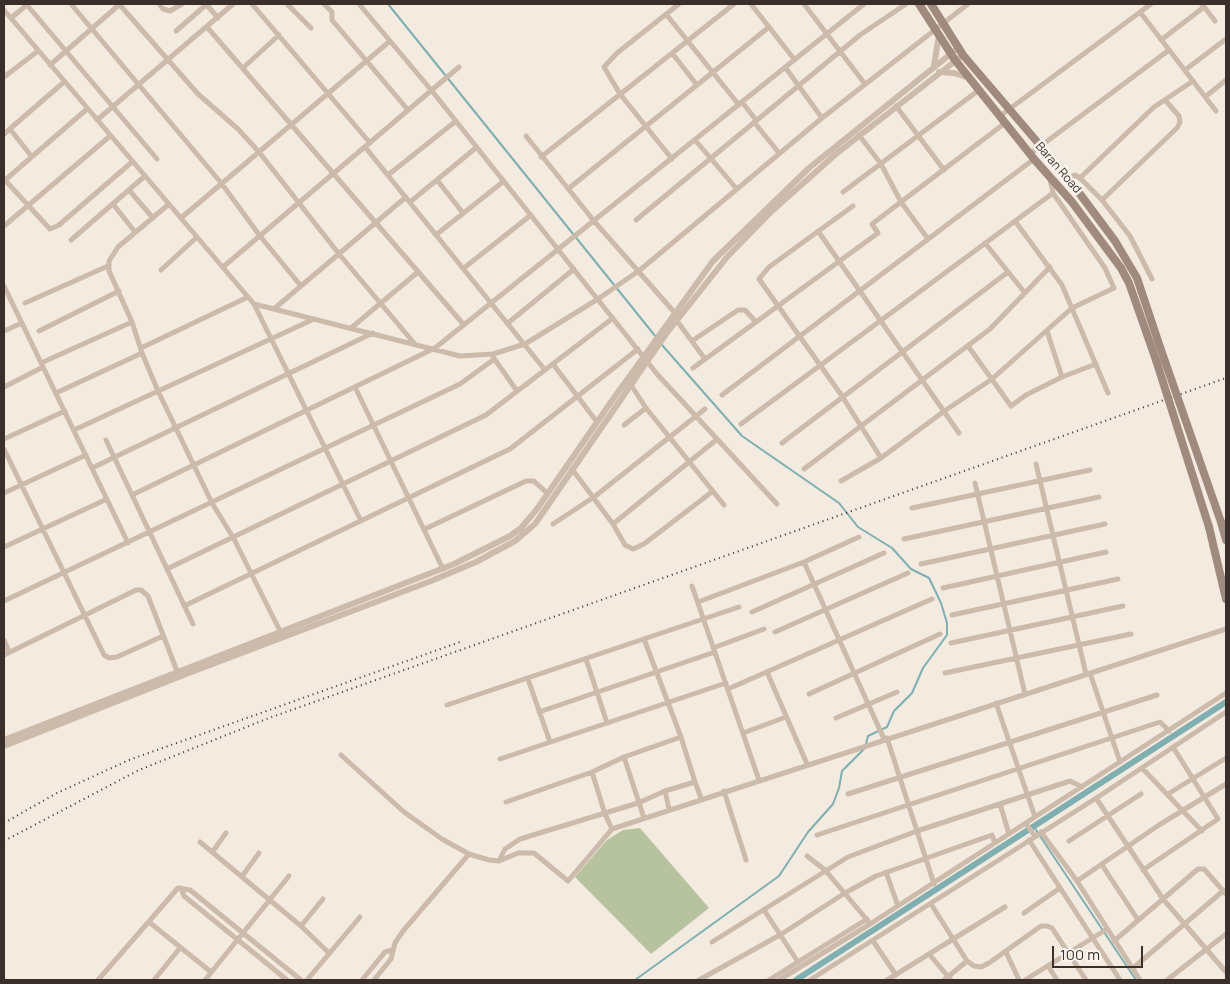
<!DOCTYPE html>
<html>
<head>
<meta charset="utf-8">
<style>
	body { margin:0 }
	#map { position:relative; width:1230px; height:984px; overflow:hidden; background:#f3eae0; font-family:Manrope,sans-serif }
	canvas { display:block }
	.frame { position:absolute; inset:0; border:5px solid #3a2f2b; pointer-events:none }
	.scale { position:absolute; left:1052px; top:946px; width:91px; height:22px; box-sizing:border-box; border:2px solid #3a2f2b; border-top:0; padding-left:6px; font-size:15px; line-height:18px; white-space:nowrap; color:#3a2f2b; -webkit-text-stroke:4px #fbf4ed; paint-order:stroke }
</style>
</head>
<body>
<div id="map">
<canvas width="1230" height="984"></canvas>
<div class="frame"></div>
<div class="scale">100 m</div>
</div>
<script>
const context = document.querySelector('canvas').getContext('2d');
context.lineJoin = 'round';
function fillPath(path, color) {
  context.fillStyle = color;
  context.fill(path, 'evenodd');
}
function poly(rows) {
  const path = new Path2D();
  for (const r of rows) {
    path.moveTo(r[0], r[1]);
    for (let i = 2; i < r.length; i += 2) path.lineTo(r[i], r[i + 1]);
  }
  return path;
}
function trace(path, color, width, dash) {
  context.strokeStyle = color;
  context.lineWidth = width;
  context.lineCap = dash ? 'butt' : 'round';
  context.setLineDash(dash || []);
  context.stroke(path);
}
function write(font, color, halo, rows, align = 'center') {
  context.font = font + ' Manrope,sans-serif';
  context.lineWidth = 5;
  context.setLineDash([]);
  context.textBaseline = 'middle';
  context.strokeStyle = halo;
  context.fillStyle = color;
  for (const [text, x, y, turn = 0] of rows) {
    context.save();
    context.translate(x, y);
    context.rotate((+turn || 0) * Math.PI / 180);
    context.textAlign = isNaN(turn) ? turn : align;
    if (halo) context.strokeText(text, 0, 0);
    context.fillText(text, 0, 0);
    context.restore();
  }
}
fillPath(poly([
	[640,828,709,908,651,954,575,877,607,840,623,830]
]), '#b7c39f');
trace(poly([
	[388,4,656,337],
	[662,345,742,436,839,503,858,527,892,548,911,569,929,578,941,603,947,623,947,635,923,668,912,693,894,711,887,727,868,736,866,744],
	[1034,827,1136,980],
	[635,980,779,876,808,832,833,804,839,788,842,771,864,749]
]), '#7fafb1', 2);
trace(poly([
	[796,980,1226,702]
]), '#7fafb1', 6);
trace(poly([
	[71,4,222,184,260,236,301,286],
	[119,4,198,94,238,129,259,152,339,254,414,343],
	[159,4,163,9,170,11,182,4],
	[206,4,218,18],
	[252,4,370,143],
	[287,4,311,28],
	[324,4,332,12,332,20,408,110],
	[359,4,432,91,657,374,777,504],
	[751,4,794,59],
	[804,4,865,84],
	[1202,4,1215,21],
	[27,5,157,159],
	[4,10,254,304,361,521],
	[1140,12,1216,111],
	[666,14,739,105],
	[11,18,28,4],
	[207,27,464,325],
	[176,31,207,4],
	[1161,40,1204,7],
	[672,53,697,85],
	[50,65,120,4],
	[244,67,279,35],
	[785,67,822,118],
	[1185,70,1226,39],
	[4,77,38,51],
	[1205,97,1226,80],
	[742,102,756,120],
	[896,106,944,170],
	[1000,116,1151,4],
	[97,120,233,4],
	[754,122,779,153],
	[10,129,32,157],
	[4,134,64,82],
	[859,135,881,164,901,202,928,239],
	[526,136,594,221,675,313],
	[695,140,736,188],
	[365,147,545,370],
	[1030,154,1169,50],
	[541,157,734,4],
	[672,159,620,94,604,67,617,53,679,4],
	[388,175,456,121],
	[1068,178,1075,175,1080,178,1102,200,1130,236,1152,279],
	[1080,178,1154,107,1193,81],
	[4,179,50,229,59,225,132,162],
	[437,180,463,213],
	[4,181,87,109],
	[568,189,769,27],
	[129,190,153,218],
	[843,192,979,90],
	[1102,200,1177,128,1180,122,1179,116,1165,100],
	[410,202,477,147],
	[113,204,135,232],
	[169,204,118,247,109,261,109,271,132,322,142,353,158,391,212,503,234,539,282,635],
	[853,206,769,267,759,279,842,396,881,458],
	[181,218,390,41],
	[636,220,860,35,906,4],
	[1015,221,1062,285,1108,393],
	[4,226,110,136],
	[818,231,959,433],
	[437,234,504,181],
	[71,240,145,176],
	[985,243,1025,293],
	[223,267,459,67],
	[464,268,531,215],
	[161,270,197,237],
	[4,286,128,543],
	[25,303,108,266],
	[254,304,460,356,493,354,525,344,598,299,640,270,822,118,968,4],
	[275,308,406,197],
	[677,321,705,359],
	[508,323,574,269],
	[351,328,418,272],
	[4,331,22,323],
	[39,331,119,291],
	[1047,331,1062,377],
	[692,341,738,310,745,310,756,322],
	[968,346,1011,406,1026,395,1062,377,1096,364],
	[141,348,248,297],
	[493,357,517,391],
	[41,363,132,322],
	[553,364,597,422],
	[693,368,878,233,872,224,1005,123],
	[631,385,646,408,724,505],
	[4,387,43,367],
	[355,387,443,569],
	[56,393,142,353],
	[722,395,1034,159],
	[741,424,1053,193],
	[624,425,646,408],
	[74,430,314,319],
	[4,439,65,411],
	[106,440,193,624],
	[782,443,1008,272],
	[4,449,104,655,109,658,117,657,163,636],
	[1036,464,1086,674],
	[92,468,373,333],
	[572,469,613,524,625,545,633,549,644,544,713,491],
	[804,469,990,329,1050,267],
	[841,481,881,458,943,412,992,379,1072,308,1114,288,1105,268,1053,193,1050,180],
	[975,483,1025,694],
	[4,493,86,455],
	[132,495,435,348,864,4],
	[912,508,1090,470],
	[553,524,594,497,705,409],
	[613,524,716,440],
	[425,529,526,481,534,481,548,494],
	[904,539,1099,497],
	[4,547,107,499],
	[804,562,884,739],
	[921,564,1105,524],
	[167,569,486,415,613,318],
	[692,586,759,780],
	[943,588,1106,552],
	[4,601,460,384,493,360],
	[698,602,804,562,859,537],
	[184,606,510,449,638,349],
	[752,612,884,553],
	[952,615,1118,579],
	[775,632,908,573],
	[644,639,681,737],
	[4,640,9,652],
	[951,643,1123,606],
	[713,648,764,629],
	[4,655,136,590,141,590,148,596,177,671],
	[586,659,607,723],
	[767,672,807,764],
	[945,673,1131,634],
	[1090,673,1120,762],
	[528,679,550,742],
	[728,689,932,599],
	[809,694,940,634],
	[996,703,1035,817],
	[447,705,739,607],
	[539,712,715,652],
	[836,718,897,692],
	[743,733,786,717],
	[887,738,934,884],
	[341,755,404,812,442,839,469,854,489,860,499,861,518,853,534,853,568,881,612,829,1226,629],
	[624,757,644,818],
	[500,759,726,683],
	[1142,768,1202,831],
	[592,772,605,814,612,829],
	[695,782,701,798],
	[724,791,746,860],
	[848,794,1157,695],
	[1168,794,1226,758],
	[1096,798,1163,899,1226,972],
	[506,802,592,772,624,757,681,737,695,782,665,791,669,809],
	[1000,804,1009,834],
	[1026,824,1035,836],
	[1041,832,1077,881,1140,980],
	[817,835,1160,722,1169,731],
	[1029,840,1120,980],
	[1069,841,1141,794],
	[200,842,301,926,329,953],
	[213,851,226,833],
	[807,856,825,870,868,921],
	[499,861,505,849,520,839,638,803,665,791],
	[1102,865,1138,920],
	[1143,870,1218,819,1173,747],
	[886,872,898,906],
	[243,875,259,853],
	[1077,881,1159,825,1226,784],
	[181,888,184,896,287,980],
	[931,904,967,961,974,966,981,967,989,963,1041,926,1047,926,1052,928,1086,980],
	[764,910,798,962],
	[1024,913,1060,888],
	[149,922,211,972],
	[301,926,323,899],
	[873,941,896,975],
	[1114,941,1198,869,1204,869,1226,894],
	[712,942,848,857,917,831,1070,781,1082,787],
	[1006,952,1019,980],
	[929,954,951,980],
	[1048,966,1057,980],
	[1132,969,1223,891],
	[98,980,178,888,190,890,301,980],
	[154,980,180,948],
	[205,980,289,876],
	[307,980,360,917],
	[362,980,385,952,392,950],
	[374,980,391,959,395,943,403,931,469,854],
	[699,980,780,935,845,893,876,876,992,835,995,843],
	[769,980,867,919],
	[779,980,870,924,1226,693],
	[810,980,1101,795,1226,712],
	[887,980,1005,907],
	[944,980,967,961],
	[1025,980,1107,929],
	[1167,980,1226,934]
]), '#ccbaab', 5);
trace(poly([
	[934,65,939,36],
	[939,72,954,73,969,78],
	[4,740,454,564,510,536,521,528,537,509,611,402,713,261,809,168,958,48],
	[4,746,181,676,431,581,476,562,515,541,535,524,666,334,727,257,772,211,836,154,963,55]
]), '#ccbaab', 6);
trace(poly([
	[919,4,955,60,1034,159,1072,202,1121,268,1129,283,1156,360],
	[931,4,963,55,1068,178,1115,241,1137,278,1160,347],
	[1221,522,1226,540],
	[1209,527,1226,599]
]), '#a0897d', 8);
trace(poly([
	[4,823,57,793,129,760,460,642],
	[4,841,139,770,269,718,1226,378]
]), '#3a2f2b', 2, [1, 4]);
trace(poly([
	[1160,347,1221,522],
	[1156,360,1209,527]
]), '#a0897d', 8);
write('12px', '#3a2f2b', '#fbf4ed', [
	["Baran Road",1058,168,49]
]);
</script>
</body>
</html>
